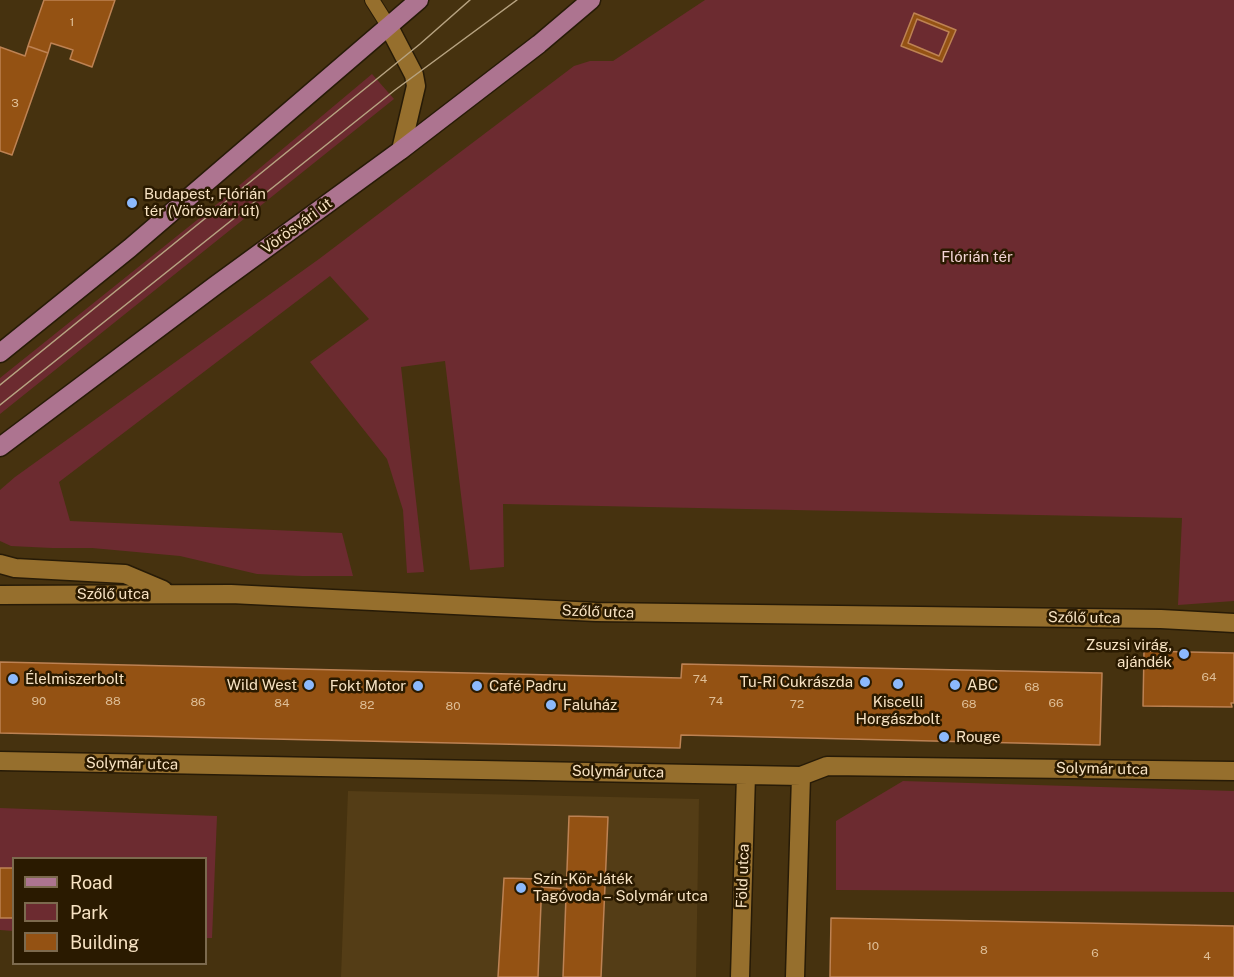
<!DOCTYPE html>
<html>
<head>
<meta charset="utf-8">
<style>
	body { margin:0 }
	#map { position:relative; width:1234px; height:977px; overflow:hidden; background:#46320f; font-family:"Public Sans",sans-serif }
	canvas { display:block }
	.legend { position:absolute; left:12px; top:857px; width:195px; height:108px; box-sizing:border-box; background:#2a1a00; border:2px solid #7c6a4e; margin:0; padding:8px 10px; list-style:none; font-size:18px; color:#f8e3c3 }
	.legend li { display:flex; align-items:center; gap:12px; height:30px }
	.legend b { width:30px; border:2px solid #7c6a4e }
</style>
</head>
<body>
<div id="map">
<canvas width="1234" height="977"></canvas>
<ul class="legend">
<li><b style="height:8px;background:#ad7490"></b>Road</li>
<li><b style="height:16px;background:#6c2b30"></b>Park</li>
<li><b style="height:16px;background:#945213"></b>Building</li>
</ul>
</div>
<script>
const context = document.querySelector('canvas').getContext('2d');
context.lineJoin = 'round';
function fillPath(path, color) {
  context.fillStyle = color;
  context.fill(path, 'evenodd');
}
function poly(rows) {
  const path = new Path2D();
  for (const r of rows) {
    path.moveTo(r[0], r[1]);
    for (let i = 2; i < r.length; i += 2) path.lineTo(r[i], r[i + 1]);
  }
  return path;
}
function trace(path, color, width, dash) {
  context.strokeStyle = color;
  context.lineWidth = width;
  context.lineCap = dash ? 'butt' : 'round';
  context.setLineDash(dash || []);
  context.stroke(path);
}
function write(font, color, halo, rows, align = 'center') {
  context.font = font + ' "Public Sans",sans-serif';
  context.lineWidth = 5;
  context.setLineDash([]);
  context.textBaseline = 'middle';
  context.strokeStyle = halo;
  context.fillStyle = color;
  for (const [text, x, y, turn = 0] of rows) {
    context.save();
    context.translate(x, y);
    context.rotate((+turn || 0) * Math.PI / 180);
    context.textAlign = isNaN(turn) ? turn : align;
    if (halo) context.strokeText(text, 0, 0);
    context.fillText(text, 0, 0);
    context.restore();
  }
}
fillPath(poly([
	[348,791,699,799,696,977,341,977]
]), '#543d16');
fillPath(poly([
	[705,0,1234,0,1234,601,1178,605,1182,518,503,504,504,567,470,570,445,361,401,367,424,572,407,573,403,510,387,459,310,362,369,319,330,276,59,482,70,521,342,533,353,576,302,576,257,574,180,556,92,548,52,548,11,546,0,541,0,490,15,477,319,259,574,66,590,61,613,61],
	[372,74,394,99,0,414,0,378,217,204],
	[903,781,1234,791,1234,892,836,890,836,821],
	[0,808,217,816,212,938,206,938,206,858,14,858,13,931,0,930]
]), '#6c2b30');
const building = poly([
	[44,0,115,0,92,67,70,59,73,50,51,43,48,53,28,46,44,0],
	[914,13,956,30,942,62,901,46,914,13],
	[917,19,949,32,939,56,908,43,917,19],
	[28,46,48,53,12,155,0,151,0,47,25,56,28,46],
	[1144,651,1234,653,1234,703,1231,703,1232,707,1143,706,1144,651],
	[0,662,681,678,682,664,1102,673,1100,745,681,735,680,748,0,733,0,662],
	[569,816,608,817,601,977,563,977,569,816],
	[0,868,14,868,14,918,0,918,0,868],
	[504,878,542,879,538,977,498,977,504,878],
	[542,887,566,889,566,897,542,896,542,887],
	[831,918,1234,926,1234,977,830,977,831,918]
]);
fillPath(building, '#945213');
trace(building, '#bd8253', 1.5);
const service = poly([
	[372,0,389,27]
]);
const minor = poly([
	[389,27,414,75,416,86,401,150],
	[0,564,15,568,125,574,163,590],
	[0,595,231,594,596,612,1161,619,1234,623],
	[0,761,801,776,827,766,1234,771],
	[740,977,746,775],
	[795,977,801,776]
]);
const primary = poly([
	[0,353,130,248,419,0],
	[0,447,216,285,401,150,539,44,591,0]
]);
trace(service, '#271b07', 16);
trace(minor, '#271b07', 21);
trace(primary, '#271b07', 21);
trace(service, '#966f2d', 14);
trace(minor, '#966f2d', 18);
trace(primary, '#ad7490', 18);
trace(poly([
	[0,385,420,44,470,0],
	[0,405,395,90,517,0]
]), '#b7a381', 1.5);
for (const [x, y, r, color] of [
	[132,203,6,"#8cb9fc"],
	[1184,654,6,"#8cb9fc"],
	[13,679,6,"#8cb9fc"],
	[865,682,6,"#8cb9fc"],
	[898,684,6,"#8cb9fc"],
	[309,685,6,"#8cb9fc"],
	[955,685,6,"#8cb9fc"],
	[418,686,6,"#8cb9fc"],
	[477,686,6,"#8cb9fc"],
	[551,705,6,"#8cb9fc"],
	[944,737,6,"#8cb9fc"],
	[521,888,6,"#8cb9fc"]
]) {
  const dot = new Path2D();
  dot.arc(x, y, r, 0, 2 * Math.PI);
  context.fillStyle = color;
  context.fill(dot);
  trace(dot, '#2a1a00', 2);
}
write('12px', '#dfbf97', null, [
	["1",72,22],
	["3",15,103],
	["64",1209,677],
	["74",700,679],
	["68",1032,687],
	["90",39,701],
	["88",113,701],
	["74",716,701],
	["86",198,702],
	["84",282,703],
	["66",1056,703],
	["72",797,704],
	["68",969,704],
	["82",367,705],
	["80",453,706],
	["10",873,946],
	["8",984,950],
	["6",1095,953],
	["4",1207,956]
]);
write('15px', '#f8e3c3', '#2a1a00', [
	["Budapest, Flórián",144,194],
	["tér (Vörösvári út)",144,211],
	["Zsuzsi virág,",1172,645,"right"],
	["ajándék",1172,662,"right"],
	["Élelmiszerbolt",25,679],
	["Tu-Ri Cukrászda",853,682,"right"],
	["Wild West",297,685,"right"],
	["ABC",967,685],
	["Fokt Motor",406,686,"right"],
	["Café Padru",489,686],
	["Kiscelli",898,702,"center"],
	["Horgászbolt",898,719,"center"],
	["Faluház",563,705],
	["Rouge",956,737],
	["Szín-Kör-Játék",533,879],
	["Tagóvoda – Solymár utca",533,896]
], 'left');
write('15px', '#f8e3c3', '#2a1a00', [
	["Vörösvári út",297,226,-36],
	["Szőlő utca",113,594],
	["Szőlő utca",598,612,2],
	["Szőlő utca",1084,618,1],
	["Solymár utca",132,764,1],
	["Solymár utca",1102,769,1],
	["Solymár utca",618,772,1],
	["Föld utca",743,876,-88]
]);
write('15px', '#f3d5d5', '#2a1a00', [
	["Flórián tér",977,257]
]);
</script>
</body>
</html>
